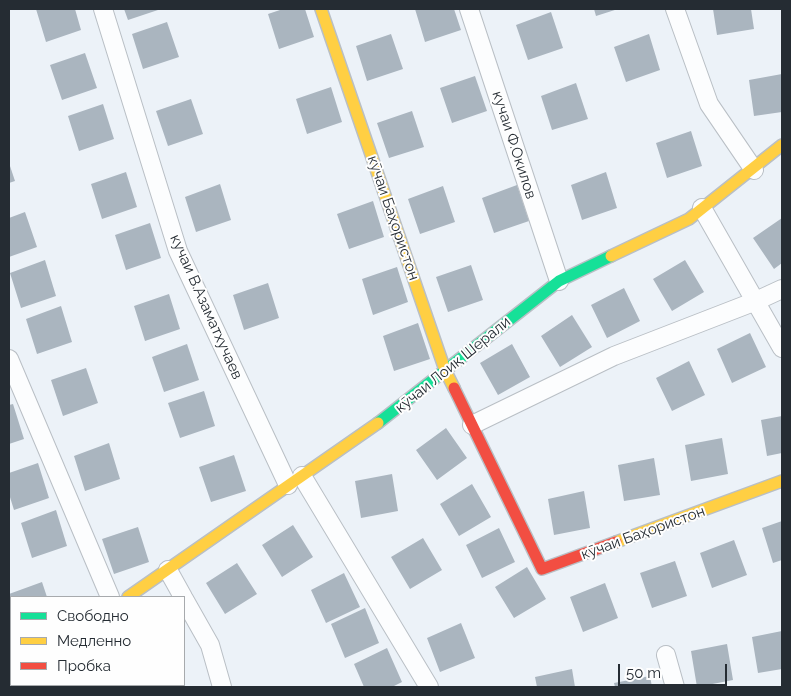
<!DOCTYPE html>
<html>
<head>
<meta charset="utf-8">
<style>
	body { margin:0 }
	#map { position:relative; width:791px; height:696px; overflow:hidden; background:#ecf2f8; font-family:Raleway,sans-serif }
	canvas { display:block }
	.frame { position:absolute; inset:0; border:10px solid #252c33; pointer-events:none }
	.legend { position:absolute; left:10px; top:596px; width:175px; height:90px; box-sizing:border-box; background:#fefefe; border:1px solid #a7aaad; margin:0; padding:6px 9px; list-style:none; font-size:15px; color:#252c33 }
	.legend li { display:flex; align-items:center; gap:10px; height:25px }
	.legend b { width:25px; border:1px solid #a7aaad }
	.scale { position:absolute; left:618px; top:664px; width:109px; height:22px; box-sizing:border-box; border:2px solid #252c33; border-top:0; padding-left:6px; font-size:15px; line-height:18px; white-space:nowrap; color:#252c33; -webkit-text-stroke:4px #fefefe; paint-order:stroke }
</style>
</head>
<body>
<div id="map">
<canvas width="791" height="696"></canvas>
<div class="frame"></div>
<ul class="legend">
<li><b style="height:6px;background:#16e098"></b>Свободно</li>
<li><b style="height:6px;background:#ffcf43"></b>Медленно</li>
<li><b style="height:6px;background:#f24e42"></b>Пробка</li>
</ul>
<div class="scale">50 m</div>
</div>
<script>
const context = document.querySelector('canvas').getContext('2d');
context.lineJoin = 'round';
function fillPath(path, color) {
  context.fillStyle = color;
  context.fill(path, 'evenodd');
}
function poly(rows) {
  const path = new Path2D();
  for (const r of rows) {
    path.moveTo(r[0], r[1]);
    for (let i = 2; i < r.length; i += 2) path.lineTo(r[i], r[i + 1]);
  }
  return path;
}
function trace(path, color, width, dash) {
  context.strokeStyle = color;
  context.lineWidth = width;
  context.lineCap = dash ? 'butt' : 'round';
  context.setLineDash(dash || []);
  context.stroke(path);
}
function write(font, color, halo, rows, align = 'center') {
  context.font = font + ' Raleway,sans-serif';
  context.lineWidth = 4;
  context.setLineDash([]);
  context.textBaseline = 'middle';
  context.strokeStyle = halo;
  context.fillStyle = color;
  for (const [text, x, y, turn = 0] of rows) {
    context.save();
    context.translate(x, y);
    context.rotate((+turn || 0) * Math.PI / 180);
    context.textAlign = isNaN(turn) ? turn : align;
    if (halo) context.strokeText(text, 0, 0);
    context.fillText(text, 0, 0);
    context.restore();
  }
}
fillPath(poly([
	[36,9,75,9,81,30,46,42],
	[124,9,161,9,128,20],
	[283,9,305,9,314,37,279,49,268,14],
	[415,9,454,9,461,30,425,42],
	[594,9,618,9,596,16],
	[713,9,751,9,754,29,717,35],
	[551,12,563,48,528,60,516,25],
	[167,22,179,57,143,69,132,34],
	[391,34,403,69,367,81,356,46],
	[649,34,660,70,626,82,614,47],
	[85,53,97,88,62,100,50,65],
	[782,74,782,112,754,116,749,80],
	[475,76,487,111,452,123,440,88],
	[576,83,588,119,552,130,541,96],
	[331,87,342,122,307,134,296,99],
	[191,99,203,134,168,146,156,111],
	[103,104,114,139,79,151,68,116],
	[412,111,424,147,389,158,377,123],
	[691,131,702,166,667,178,656,143],
	[9,163,15,181,9,183],
	[126,172,137,207,102,219,91,184],
	[606,172,617,208,582,220,571,185],
	[220,184,231,220,196,232,185,197],
	[517,185,529,221,494,233,482,198],
	[443,186,455,222,420,234,408,199],
	[373,201,384,237,349,249,337,214],
	[25,212,37,247,9,257,9,218],
	[782,218,782,263,774,269,753,238],
	[150,223,161,258,126,270,115,235],
	[45,260,56,296,21,308,10,273],
	[685,260,704,292,672,311,653,279],
	[471,265,483,300,448,312,436,277],
	[397,267,408,302,373,315,362,279],
	[268,283,279,318,244,330,233,295],
	[624,288,640,321,607,338,591,305],
	[169,294,180,329,145,341,134,306],
	[61,306,72,342,37,354,26,319],
	[572,315,592,347,560,367,541,336],
	[418,323,430,359,394,371,383,336],
	[750,333,766,367,732,383,717,349],
	[187,344,199,380,164,392,152,357],
	[512,344,530,377,498,395,480,363],
	[689,361,705,395,672,411,656,378],
	[86,368,98,403,63,416,51,380],
	[204,391,215,426,180,438,168,403],
	[13,404,24,439,9,444,9,405],
	[782,416,782,453,767,456,761,420],
	[446,428,467,458,437,480,416,450],
	[722,438,728,474,691,481,685,445],
	[109,443,120,479,85,491,74,456],
	[234,455,246,491,211,502,199,467],
	[654,458,660,495,624,501,618,465],
	[38,463,49,498,14,510,9,494,9,473],
	[392,474,398,511,361,518,355,481],
	[472,484,491,517,459,536,440,504],
	[584,491,590,528,554,535,548,499],
	[56,510,67,546,32,558,21,523],
	[782,521,782,560,773,563,762,528],
	[293,525,313,557,282,577,262,545],
	[138,527,149,562,114,574,102,539],
	[499,528,515,562,482,578,466,545],
	[423,538,442,570,410,589,391,557],
	[734,540,747,575,712,588,700,553],
	[675,561,687,596,652,608,640,573],
	[237,563,257,594,225,614,206,583],
	[527,567,546,599,514,618,495,587],
	[344,573,360,607,326,623,311,590],
	[42,582,47,597,11,597,11,607,9,594],
	[605,583,618,618,583,632,570,597],
	[365,608,379,643,345,658,331,624],
	[461,623,475,658,440,672,427,638],
	[782,631,782,669,758,673,752,637],
	[727,644,733,680,697,687,691,651],
	[387,648,402,682,392,687,364,687,354,664],
	[572,669,575,687,537,687,535,677],
	[650,676,652,687,615,687,614,683],
	[92,685,122,685,93,687]
]), '#aab5bf');
const street = poly([
	[103,9,178,251,288,485],
	[469,9,559,281],
	[675,9,709,104,754,170],
	[702,208,782,348],
	[9,359,110,597],
	[472,425,614,356,756,301,782,289],
	[302,476,429,687],
	[168,570,183,597],
	[184,599,210,645,222,687],
	[666,655,675,687],
	[9,660,11,659],
	[64,685,65,687]
]);
const fast = poly([
	[378,423,559,281,611,256]
]);
const slow = poly([
	[321,9,445,370,454,388],
	[611,256,689,219,782,145],
	[616,542,782,481],
	[128,597,378,423]
]);
const jam = poly([
	[454,388,542,569,616,542]
]);
trace(street, '#b9bfc5', 20);
trace(fast, '#b9bfc5', 14);
trace(slow, '#b9bfc5', 14);
trace(jam, '#b9bfc5', 14);
trace(street, '#fcfdfe', 18);
trace(fast, '#16e098', 11);
trace(slow, '#ffcf43', 11);
trace(jam, '#f24e42', 11);
write('15px', '#252c33', '#fefefe', [
	["кучаи Ф.Окилов",514,145,72],
	["кӯчаи Баҳористон",393,218,71],
	["кучаи В.Азаматхучаев",206,307,66],
	["кӯчаи Лоиқ Шерали",453,365,-39],
	["кӯчаи Баҳористон",643,533,-20]
]);
</script>
</body>
</html>
